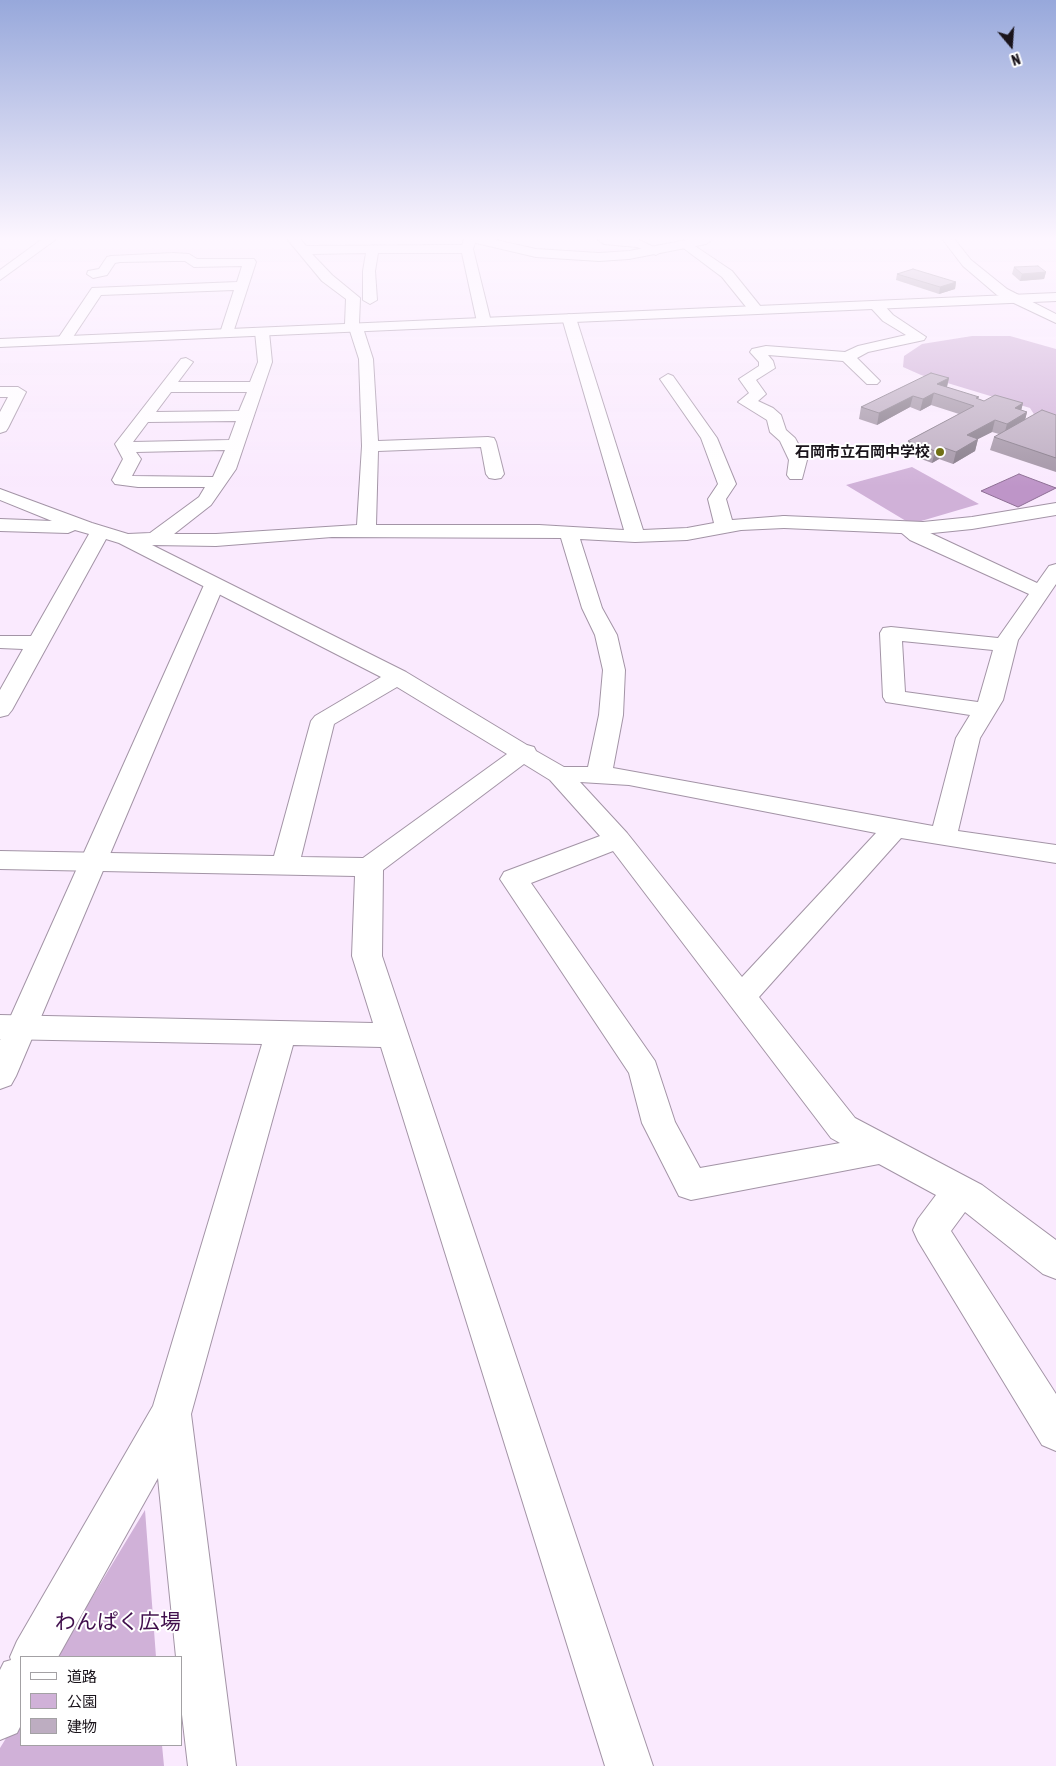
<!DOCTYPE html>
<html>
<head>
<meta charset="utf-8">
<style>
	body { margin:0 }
	#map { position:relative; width:1056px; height:1766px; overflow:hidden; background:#faeafe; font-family:"Asap Condensed","Noto Sans JP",sans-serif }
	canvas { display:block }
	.legend { position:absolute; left:20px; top:1656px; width:162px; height:90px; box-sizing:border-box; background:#fff; border:1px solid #a3a1a4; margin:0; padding:6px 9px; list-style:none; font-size:15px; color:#1a141b }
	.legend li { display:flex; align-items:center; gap:10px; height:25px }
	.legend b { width:25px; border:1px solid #a3a1a4 }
	.north { position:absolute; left:986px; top:20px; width:50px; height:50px; -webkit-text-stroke:4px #fff; paint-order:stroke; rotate:162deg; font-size:14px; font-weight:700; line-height:20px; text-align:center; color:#1a141b }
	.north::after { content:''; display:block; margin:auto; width:18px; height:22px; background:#1a141b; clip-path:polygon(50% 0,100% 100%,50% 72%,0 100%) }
</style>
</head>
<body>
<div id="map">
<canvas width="1056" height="1766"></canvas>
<ul class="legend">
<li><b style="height:6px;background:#fff"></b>道路</li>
<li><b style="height:14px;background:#d0b1d8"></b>公園</li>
<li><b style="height:14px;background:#bdadc1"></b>建物</li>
</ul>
<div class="north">N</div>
</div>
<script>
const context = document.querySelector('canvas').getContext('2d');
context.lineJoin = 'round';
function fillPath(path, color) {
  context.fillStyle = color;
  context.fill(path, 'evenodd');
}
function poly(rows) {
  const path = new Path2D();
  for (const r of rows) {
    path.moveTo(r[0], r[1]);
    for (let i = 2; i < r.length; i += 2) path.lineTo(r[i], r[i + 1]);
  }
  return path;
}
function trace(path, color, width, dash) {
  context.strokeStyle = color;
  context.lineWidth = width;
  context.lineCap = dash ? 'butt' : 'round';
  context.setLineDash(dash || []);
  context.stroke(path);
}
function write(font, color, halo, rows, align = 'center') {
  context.font = font + ' "Asap Condensed","Noto Sans JP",sans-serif';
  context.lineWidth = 4;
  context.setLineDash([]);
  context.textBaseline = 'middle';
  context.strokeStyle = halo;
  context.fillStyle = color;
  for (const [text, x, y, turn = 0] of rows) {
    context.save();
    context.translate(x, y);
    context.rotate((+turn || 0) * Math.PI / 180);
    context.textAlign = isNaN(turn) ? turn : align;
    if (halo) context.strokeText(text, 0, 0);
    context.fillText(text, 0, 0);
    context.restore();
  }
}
fillPath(poly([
	[972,336,1010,336,1056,349,1056,424,1037,419,1030,408,921,375,903,367,904,356,922,344],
	[912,467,979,504,911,524,846,485],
	[145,1510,156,1657,56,1657],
	[21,1714,21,1745,162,1745,164,1766,0,1766,0,1748]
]), '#d0b1d8');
const water = poly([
	[1019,474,1056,488,1018,507,981,491,1019,474]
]);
fillPath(water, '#be95c8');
trace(water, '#8d6e94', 1);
const street = poly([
	[41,240,55,240,0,280,0,270,41,240],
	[288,240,301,240,306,246,462,245,464,240,476,240,473,249,491,322,484,326,477,322,462,253,378,253,375,271,377,300,370,304,363,300,363,271,366,253,312,254,332,275,360,298,359,324,364,331,373,359,378,441,488,437,494,438,496,442,504,474,501,478,495,479,489,478,486,474,481,447,378,451,376,525,539,525,624,530,562,318,569,314,576,318,643,530,687,528,714,523,708,499,718,484,701,438,660,379,668,374,673,376,717,438,736,484,726,499,732,520,784,516,791,518,793,522,791,526,784,528,741,530,687,540,635,542,580,539,602,608,617,635,625,670,623,715,613,768,933,826,956,738,970,715,886,702,883,697,880,633,883,628,891,627,998,638,1029,594,910,540,897,529,899,525,913,525,1037,583,1049,566,1056,564,1056,584,1018,640,1003,700,980,738,958,831,1056,845,1056,863,901,838,759,997,855,1118,982,1185,1056,1240,1056,1279,1043,1274,965,1212,951,1231,1056,1394,1056,1451,1042,1445,918,1241,913,1230,918,1219,936,1195,879,1164,691,1200,679,1196,642,1123,629,1073,500,879,504,872,600,836,550,780,524,764,383,870,382,956,653,1766,605,1766,381,1047,293,1045,191,1414,236,1766,188,1766,181,1706,181,1657,176,1657,158,1478,58,1657,21,1657,21,1725,17,1733,0,1740,0,1670,4,1662,11,1660,10,1657,17,1641,153,1406,262,1044,0,1039,0,1015,373,1023,352,956,355,876,0,869,0,851,274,856,311,721,315,716,381,677,119,543,106,539,12,710,8,715,0,717,0,690,23,649,0,648,0,636,31,636,89,534,75,530,68,533,0,531,0,519,52,521,0,500,0,489,92,523,128,534,150,533,199,497,205,487,138,487,115,484,112,480,123,459,115,444,181,359,186,358,193,362,178,382,250,382,258,362,255,332,262,328,269,332,272,362,236,469,211,505,174,534,216,534,357,525,362,446,359,359,350,331,345,324,346,299,322,281,288,240],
	[171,392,247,392,239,411,156,412,171,392],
	[236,421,229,440,133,442,148,422,236,421],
	[225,450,213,477,132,476,141,459,136,452,225,450],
	[332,537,561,538,582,608,595,635,603,670,599,715,588,767,564,767,536,751,534,747,527,745,406,672,152,545,216,546,332,537],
	[902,641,993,650,978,702,905,692,902,641],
	[397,687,507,754,363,858,301,857,334,724,397,687],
	[580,782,629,785,876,833,742,977,627,833,580,782],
	[613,851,831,1138,840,1143,700,1168,675,1122,655,1061,531,883,613,851],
	[598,240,639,240,662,251,656,255,637,247,604,244,598,240],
	[686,240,732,271,761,307,763,310,761,313,751,313,722,277,682,247,680,244,682,241,686,240],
	[173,253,189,254,197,259,254,259,256,262,232,336,227,337,220,333,234,290,101,295,69,343,59,343,57,340,92,288,237,282,242,266,194,267,185,261,173,261,120,262,115,263,107,275,93,278,87,274,88,271,99,269,107,257,111,256,173,253],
	[876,301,881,302,893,315,926,337,924,340,868,352,857,358,880,381,877,384,867,384,843,361,768,355,773,361,775,368,756,380,766,394,758,401,773,408,781,415,786,430,795,438,807,460,802,479,790,479,787,475,789,460,780,441,770,432,767,420,738,402,749,393,739,379,759,366,759,362,750,352,752,349,766,346,845,352,858,346,906,335,883,321,871,308,869,305,876,301],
	[0,387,18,387,26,392,8,428,6,431,0,433,0,412,8,397,0,397,0,387]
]);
const secondary = poly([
	[474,240,496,240,536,249,599,253,629,251,687,240,712,240,706,244,629,259,599,261,536,257,476,243,474,240],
	[943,240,955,240,971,260,1007,289,1056,314,1056,323,997,295,963,266,943,240],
	[1056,503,1056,515,972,529,923,534,784,528,777,526,775,522,777,518,784,516,923,522,972,517,1056,503],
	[214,579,221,581,224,585,16,1076,11,1085,0,1089,0,1040,204,585,207,581,214,579]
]);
const highway = poly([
	[1056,293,1056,301,0,347,0,339,1056,293]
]);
trace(street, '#a394a6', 2);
trace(secondary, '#a394a6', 2);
trace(highway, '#a394a6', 2);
fillPath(street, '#fff');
fillPath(secondary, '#fff');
fillPath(highway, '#fff');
fillPath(poly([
	[1014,267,1046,272,1044,279,1020,281,1012,274],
	[897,274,956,282,955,289,939,294,896,280],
	[949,378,947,387,979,399,984,401,1023,403,1021,410,1027,412,1025,420,1056,415,1056,472,990,450,994,437,999,434,992,432,978,439,975,451,953,464,939,459,932,463,905,453,908,441,959,414,931,405,920,411,910,407,877,425,859,419,861,407]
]), '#a395a6');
fillPath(poly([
	[1046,272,1044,279,1020,281,1022,274],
	[956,282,955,289,939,294,940,287],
	[949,378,946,390,937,384],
	[934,393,931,405,920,411,923,399],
	[913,396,910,407,877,425,879,413],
	[1023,403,1020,415,1015,408],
	[1027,412,1024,424,1004,435,1007,424],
	[995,420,992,432,978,439,975,451,953,464,956,452,967,435],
	[942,447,939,459,932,463,935,451]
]), '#847987');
const building = poly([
	[1038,266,1046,272,1022,274,1014,267,1038,266],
	[913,269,956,282,940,287,897,274,913,269],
	[931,373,949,378,937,384,979,397,976,398,984,401,995,395,1023,403,1015,408,1027,412,1007,424,995,420,967,435,978,439,956,452,942,447,935,451,908,441,974,406,934,393,923,399,913,396,879,413,861,407,931,373],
	[1042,410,1056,415,1056,458,994,437,1042,410]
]);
fillPath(building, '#bdadc1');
trace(building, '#847987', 1);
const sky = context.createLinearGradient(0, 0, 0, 487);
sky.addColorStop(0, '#97a8db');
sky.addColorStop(0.49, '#fdf6ff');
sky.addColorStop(1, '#fdf6ff00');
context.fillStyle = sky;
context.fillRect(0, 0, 1056, 487);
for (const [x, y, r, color] of [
	[940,452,5,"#707014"]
]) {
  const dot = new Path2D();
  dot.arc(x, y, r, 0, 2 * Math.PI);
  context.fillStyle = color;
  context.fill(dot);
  trace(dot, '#fff', 2);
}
write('bold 15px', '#1a141b', '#fff', [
	["石岡市立石岡中学校",930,452]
], 'right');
write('21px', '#410f4d', '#fff', [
	["わんぱく広場",118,1622]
]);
</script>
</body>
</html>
